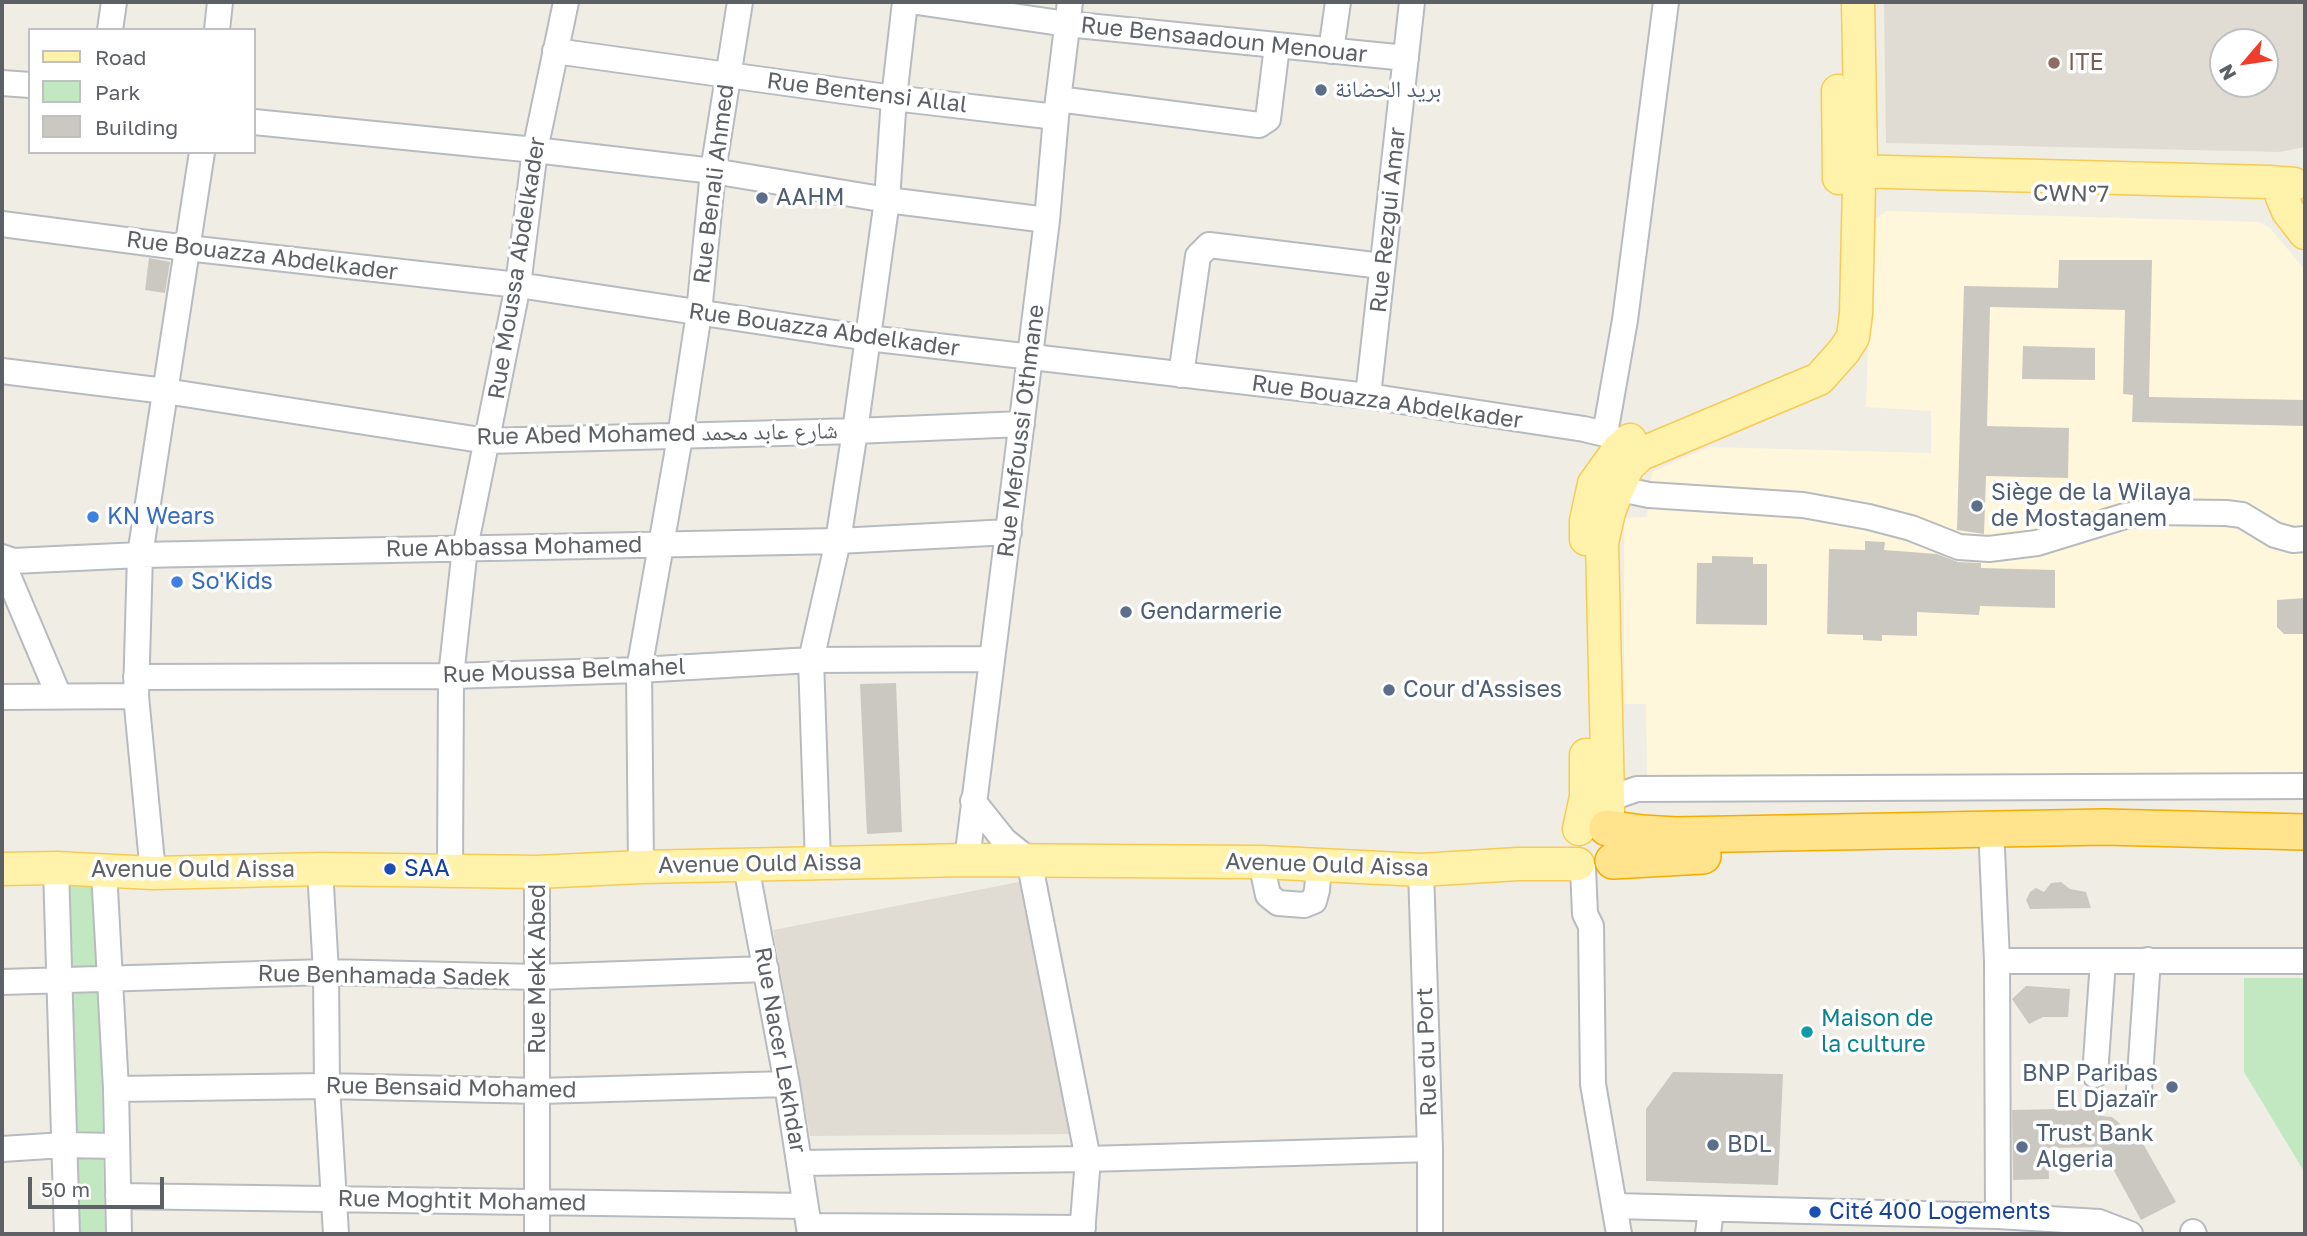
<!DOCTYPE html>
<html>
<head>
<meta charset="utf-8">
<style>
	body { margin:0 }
	#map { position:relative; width:2307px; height:1236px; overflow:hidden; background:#f0ede5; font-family:"Golos Text",sans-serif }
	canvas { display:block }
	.frame { position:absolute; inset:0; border:4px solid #5d6166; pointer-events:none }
	.legend { position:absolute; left:28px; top:28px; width:228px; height:126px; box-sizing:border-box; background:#fff; border:2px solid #bec0c2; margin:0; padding:9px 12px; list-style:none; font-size:21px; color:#5d6166 }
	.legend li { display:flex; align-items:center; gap:14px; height:35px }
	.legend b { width:35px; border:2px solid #bec0c2 }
	.north { position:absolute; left:2209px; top:28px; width:70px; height:70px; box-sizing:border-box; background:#fff; border:2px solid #bec0c2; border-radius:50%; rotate:241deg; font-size:19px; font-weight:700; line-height:28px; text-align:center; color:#5d6166 }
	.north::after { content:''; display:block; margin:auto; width:24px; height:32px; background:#ef3d2c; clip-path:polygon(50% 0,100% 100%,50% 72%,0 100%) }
	.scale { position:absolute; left:28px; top:1177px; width:136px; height:32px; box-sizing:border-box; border:4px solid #5d6166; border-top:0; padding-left:9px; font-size:21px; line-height:24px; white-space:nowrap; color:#5d6166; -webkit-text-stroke:5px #fff; paint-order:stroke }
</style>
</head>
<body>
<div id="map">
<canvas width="2307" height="1236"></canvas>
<div class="frame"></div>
<ul class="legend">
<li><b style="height:9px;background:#fff2ab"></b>Road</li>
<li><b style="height:19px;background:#c1e8c1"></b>Park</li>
<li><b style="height:19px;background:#cbc8c2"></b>Building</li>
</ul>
<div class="north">N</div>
<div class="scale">50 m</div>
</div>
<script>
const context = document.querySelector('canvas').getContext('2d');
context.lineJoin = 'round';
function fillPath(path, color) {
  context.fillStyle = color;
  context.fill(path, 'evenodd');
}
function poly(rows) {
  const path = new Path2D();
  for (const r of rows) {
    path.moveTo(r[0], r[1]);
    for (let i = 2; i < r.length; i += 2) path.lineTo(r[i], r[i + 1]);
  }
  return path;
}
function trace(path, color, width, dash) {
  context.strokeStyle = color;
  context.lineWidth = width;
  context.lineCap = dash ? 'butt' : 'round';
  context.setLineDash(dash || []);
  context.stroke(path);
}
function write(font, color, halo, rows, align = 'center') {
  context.font = font + ' "Golos Text","Noto Naskh Arabic",sans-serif';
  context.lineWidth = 7;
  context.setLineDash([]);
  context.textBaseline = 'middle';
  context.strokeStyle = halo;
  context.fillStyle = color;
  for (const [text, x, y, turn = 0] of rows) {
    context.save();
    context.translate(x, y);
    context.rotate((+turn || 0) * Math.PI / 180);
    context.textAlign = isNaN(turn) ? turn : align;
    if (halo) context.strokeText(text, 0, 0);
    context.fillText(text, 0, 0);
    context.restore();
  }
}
fillPath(poly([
	[1886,211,2259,222,2270,228,2305,270,2305,776,1650,781,1647,776,1646,704,1624,704,1624,518,1647,517,1652,472,1709,447,1931,453,1931,411,1866,407,1872,222]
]), '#fff7db');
fillPath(poly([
	[1884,2,2305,2,2305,147,2280,152,1886,143],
	[2223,42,2265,42,2265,84,2223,84],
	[1019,882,1075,1134,810,1136,773,930]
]), '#e0dcd3');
fillPath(poly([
	[93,884,98,970,71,971,67,885],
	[2244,978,2305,978,2305,1173,2244,1072],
	[100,983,103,1136,74,1136,70,984],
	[103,1152,105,1234,78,1234,75,1154]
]), '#c1e8c1');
fillPath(poly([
	[149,258,170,262,165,293,145,290],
	[2059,260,2152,260,2149,397,2305,400,2305,426,2132,422,2133,395,2123,394,2125,310,1990,307,1987,426,2069,428,2068,478,1986,476,1984,534,1957,530,1964,286,2058,288],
	[2023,346,2095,348,2095,380,2022,379],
	[1865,541,1885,542,1884,550,1937,554,1958,562,1981,563,1981,568,2055,570,2055,608,1980,606,1979,615,1917,612,1917,636,1882,635,1882,641,1863,640,1863,635,1827,634,1829,549,1865,550],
	[1712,556,1753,557,1753,564,1767,564,1767,625,1696,624,1697,563,1712,563],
	[2305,598,2305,634,2284,634,2277,627,2277,600],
	[896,683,902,832,867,834,860,684],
	[2061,882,2070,889,2086,892,2091,908,2030,909,2026,900,2030,892,2036,888,2044,892,2051,883],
	[2026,986,2070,989,2068,1017,2043,1017,2029,1024,2012,999],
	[1673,1072,1783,1074,1778,1185,1646,1181,1646,1109],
	[2101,1108,2101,1116,2112,1117,2125,1128,2133,1126,2176,1202,2141,1220,2101,1147,2048,1148,2049,1179,2013,1180,2012,1110]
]), '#cbc8c2');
const minor = poly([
	[917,2,1067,24,1406,58],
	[110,30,114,2],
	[217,30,220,2],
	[555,51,894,98,1056,117],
	[1331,51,1338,2],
	[2,83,30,85],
	[1058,99,1259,125,1268,119,1277,46],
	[254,122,535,150,713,171,887,200,1047,220],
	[2,224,187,248,518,285,868,338,1368,396,1584,429,1605,434,1638,451],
	[2,371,165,391,487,441,855,431,1022,424],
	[1181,375,1198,256,1209,245,1382,266],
	[1368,396,1412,2],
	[1605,434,1625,320,1666,2],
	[1601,485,1649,495,1803,505,1869,517,1911,528,1959,547,1989,549,2037,543,2125,516,2149,512,2226,513,2242,515,2275,535,2293,540,2305,539],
	[2,557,13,561,140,555,838,541,1009,532],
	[9,578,59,696],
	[136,677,451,676,639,670,811,660,992,659],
	[2,697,136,696],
	[1608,799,1637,789,2305,786],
	[973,801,1004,840,1029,860,1088,1159,1082,1234],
	[1992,849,1997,961,1998,1216],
	[967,860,1047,220,1056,117,1070,2],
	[1261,862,1268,895,1278,903,1304,905,1314,901,1317,890,1319,865],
	[818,863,811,660,838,541,855,431,887,200,894,98,905,2],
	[746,866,787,1084,810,1234],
	[641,867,639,670,680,437,699,313,713,171,740,2],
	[56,868,67,1234],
	[1583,868,1585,914,1591,926,1593,1084,1619,1234],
	[320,869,326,972,327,1086,336,1234],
	[450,869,451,676,465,548,518,285,535,150,566,2],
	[1421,870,1430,1149,1430,1234],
	[104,871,116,1089,119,1234],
	[153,873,136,696,140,555,202,152],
	[1997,961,2305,961],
	[2,982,326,972,537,977,766,969],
	[2095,1075,2103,961],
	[116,1089,327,1086,539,1091,787,1084],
	[2139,1090,2148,960],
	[2,1149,64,1145,117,1146],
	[799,1163,1088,1159,1430,1149],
	[118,1196,805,1206],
	[1615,1206,1998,1216,2099,1222,2130,1234],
	[809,1226,1083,1228],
	[2193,1232,2194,1234],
	[537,1234,537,872],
	[1708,1234,1711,1209]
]);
const major = poly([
	[1858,2,1861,158,1858,177],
	[1838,91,1839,178],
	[1850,171,2270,182,2294,184],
	[2282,197,2288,211,2305,233],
	[1586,539,1586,521,1594,484,1619,449,1630,440],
	[1604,826,1608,812,1608,799,1602,543,1609,512,1618,488,1628,466,1641,454,1819,379,1844,351,1853,337,1856,314,1859,184],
	[1579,829,1586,797,1586,755],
	[2,869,56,868,153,873,320,869,537,872,641,867,967,860,1261,862,1421,870,1518,864,1578,864]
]);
const highway = poly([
	[1607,828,1642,833,1676,835,2104,827,2305,832],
	[1613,861,1703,856]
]);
trace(minor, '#b7bbbf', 28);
trace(major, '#f6cb57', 35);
trace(highway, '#f5ab00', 38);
trace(minor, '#fff', 24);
trace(major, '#fff2ab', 32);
trace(highway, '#ffe38d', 35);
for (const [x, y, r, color] of [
	[2054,63,7,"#8d6e63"],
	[1321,90,7,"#5c6f8a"],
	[762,198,7,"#5c6f8a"],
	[1977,506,7,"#5c6f8a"],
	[93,517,7,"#3f7fe0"],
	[177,582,7,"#3f7fe0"],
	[1126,612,7,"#5c6f8a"],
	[1389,690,7,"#5c6f8a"],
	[390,869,7,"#1a4fb4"],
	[1807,1032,7,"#0f9aa8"],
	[2172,1087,7,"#5c6f8a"],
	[1713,1145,7,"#5c6f8a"],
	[2022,1147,7,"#5c6f8a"],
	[1815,1212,7,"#1a4fb4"]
]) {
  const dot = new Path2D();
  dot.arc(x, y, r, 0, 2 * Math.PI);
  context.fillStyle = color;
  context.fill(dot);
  trace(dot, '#fff', 2.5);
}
write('23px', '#5d6166', '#fff', [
	["Rue Bensaadoun Menouar",1224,40,6],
	["Rue Bentensi Allal",867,93,7],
	["Rue Benali Ahmed",714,184,-83],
	["CWN°7",2071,194,1],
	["Rue Rezgui Amar",1388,220,-84],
	["Rue Bouazza Abdelkader",262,256,7],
	["Rue Moussa Abdelkader",517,268,-81],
	["Rue Bouazza Abdelkader",824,330,8],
	["Rue Bouazza Abdelkader",1387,402,8],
	["Rue Mefoussi Othmane",1021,431,-83],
	["Rue Abed Mohamed شارع عابد محمد",657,434,-1],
	["Rue Abbassa Mohamed",514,547,-1],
	["Rue Moussa Belmahel",564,671,-2],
	["Avenue Ould Aissa",760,864,-1],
	["Avenue Ould Aissa",1327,865,2],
	["Avenue Ould Aissa",193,870],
	["Rue Mekk Abed",538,969,-90],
	["Rue Benhamada Sadek",384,976,1],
	["Rue Nacer Lekhdar",780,1050,80],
	["Rue du Port",1427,1052,-92],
	["Rue Bensaid Mohamed",451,1088,1],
	["Rue Moghtit Mohamed",462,1201,1]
]);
write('23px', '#785e54', '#fff', [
	["ITE",2068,63]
], 'left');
write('23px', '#4e5e75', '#fff', [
	["بريد الحضانة",1335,90],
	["AAHM",776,198],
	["Siège de la Wilaya",1991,493],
	["de Mostaganem",1991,519],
	["Gendarmerie",1140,612],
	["Cour d'Assises",1403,690],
	["BNP Paribas",2158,1074,"right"],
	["El Djazaïr",2158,1100,"right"],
	["Trust Bank",2036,1134],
	["Algeria",2036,1160],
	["BDL",1727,1145]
], 'left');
write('23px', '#366cbe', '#fff', [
	["KN Wears",107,517],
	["So'Kids",191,582]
], 'left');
write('23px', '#164399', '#fff', [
	["SAA",404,869],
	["Cité 400 Logements",1829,1212]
], 'left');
write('23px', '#0d838f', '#fff', [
	["Maison de",1821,1019],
	["la culture",1821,1045]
], 'left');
</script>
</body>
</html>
